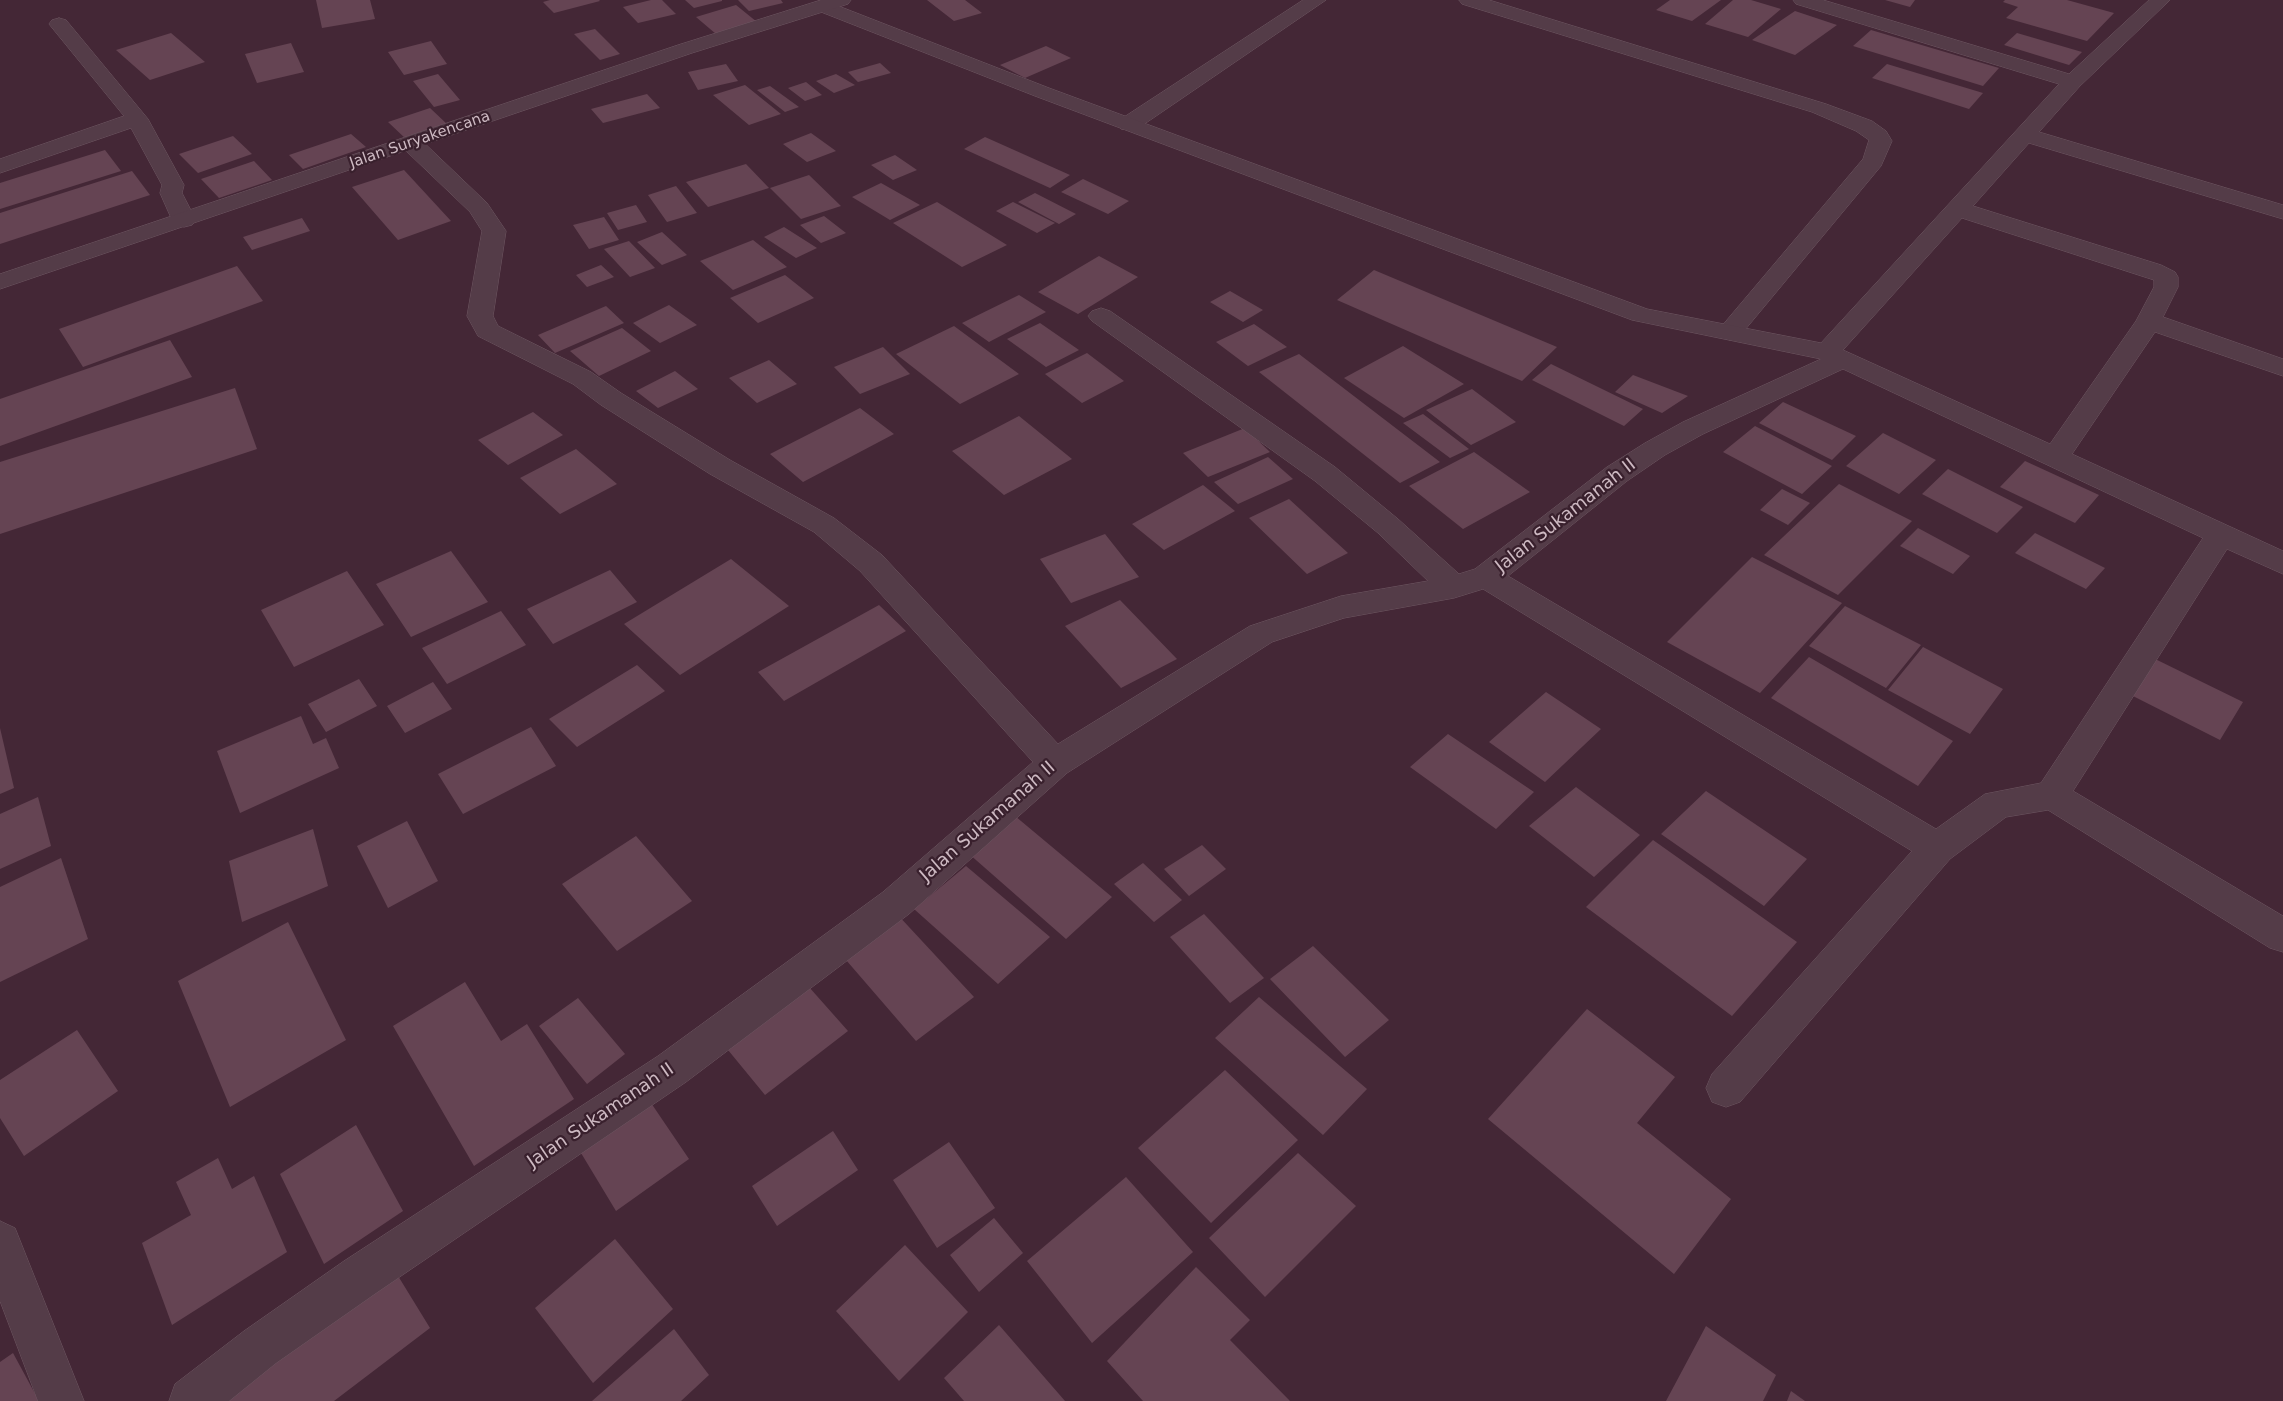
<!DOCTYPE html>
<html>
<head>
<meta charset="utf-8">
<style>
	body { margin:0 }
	canvas { display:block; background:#442736 }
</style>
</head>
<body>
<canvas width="2283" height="1401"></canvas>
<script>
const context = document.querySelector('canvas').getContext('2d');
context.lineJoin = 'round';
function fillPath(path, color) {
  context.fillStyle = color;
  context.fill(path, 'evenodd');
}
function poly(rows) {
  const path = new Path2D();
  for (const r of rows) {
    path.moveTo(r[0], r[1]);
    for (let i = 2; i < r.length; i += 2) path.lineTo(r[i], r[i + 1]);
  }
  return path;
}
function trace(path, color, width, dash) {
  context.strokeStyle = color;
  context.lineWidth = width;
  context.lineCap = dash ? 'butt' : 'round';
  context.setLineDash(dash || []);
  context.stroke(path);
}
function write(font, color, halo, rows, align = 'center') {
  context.font = font + ' "DejaVu Sans",sans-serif';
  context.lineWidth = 4.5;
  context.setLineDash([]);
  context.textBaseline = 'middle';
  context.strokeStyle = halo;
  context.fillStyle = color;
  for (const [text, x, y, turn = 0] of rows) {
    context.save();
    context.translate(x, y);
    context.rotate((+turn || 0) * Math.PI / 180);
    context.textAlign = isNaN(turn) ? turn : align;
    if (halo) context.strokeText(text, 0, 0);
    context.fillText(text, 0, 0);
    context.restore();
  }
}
fillPath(poly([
	[316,0,370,0,375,19,322,28],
	[550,0,599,0,600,1,554,13,543,2],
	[651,0,662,0,676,14,638,23,623,7],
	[685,0,722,0,722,1,694,8],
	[738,0,781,0,783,3,749,11],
	[927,0,965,0,982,13,954,21],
	[1670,0,1721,0,1692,21,1656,10],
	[1733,0,1751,0,1781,9,1748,37,1705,24],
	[1885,0,1915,0,1910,7],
	[2005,0,2067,0,2114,13,2087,41,2006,18,2018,7,2003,2],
	[736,5,757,22,716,34,696,17],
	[1795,11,1837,25,1795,55,1752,40],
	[595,29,620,54,600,60,574,34],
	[1871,30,1999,68,1983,86,1853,46],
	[171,33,205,62,150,80,116,50],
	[2017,33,2082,52,2069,65,2004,45],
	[431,41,447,64,404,75,388,52],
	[291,43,304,72,257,83,245,54],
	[1046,46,1071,58,1025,78,1000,65],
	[880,63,891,73,858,82,848,72],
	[726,64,738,81,698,90,688,72],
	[1887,64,1983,93,1969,109,1872,78],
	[438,74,460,100,434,107,413,81],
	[836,74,855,85,834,93,816,81],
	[806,82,822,95,805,101,788,88],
	[745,85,781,114,749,125,713,95],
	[770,86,799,107,785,112,757,90],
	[647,94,660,108,603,123,591,109],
	[430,108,448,125,406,139,388,122],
	[811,133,836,151,807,162,783,144],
	[351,134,366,147,303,169,289,155],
	[233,136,252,154,198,173,179,154],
	[985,137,1070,175,1050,188,964,149],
	[105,150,121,171,0,209,0,183],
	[895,155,917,170,893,180,871,165],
	[254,161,272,180,219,198,201,179],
	[746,164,769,188,708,207,686,182],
	[404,170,451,221,398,240,352,187],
	[132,171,150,195,0,244,0,213],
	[809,175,841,206,801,219,770,188],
	[1083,179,1129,201,1108,214,1061,192],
	[881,183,920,205,890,220,852,197],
	[676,186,697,213,667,222,648,195],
	[1035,193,1076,214,1059,224,1018,202],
	[937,202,1007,245,962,267,893,223],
	[1013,202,1055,223,1037,233,996,211],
	[636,205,647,222,618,230,607,213],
	[824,216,846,233,821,243,800,225],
	[604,217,619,240,589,249,573,225],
	[302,218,310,231,252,250,243,237],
	[784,227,817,248,796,258,764,237],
	[662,232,687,255,662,265,637,242],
	[753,240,787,267,733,290,700,261],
	[629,241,655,268,630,277,604,249],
	[1099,256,1138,277,1078,314,1038,292],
	[601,265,614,277,587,287,576,275],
	[237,266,263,301,83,367,59,329],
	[1374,270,1557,347,1522,381,1337,300],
	[785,275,814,298,758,323,730,298],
	[1230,291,1263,310,1243,322,1210,302],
	[1019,295,1046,312,989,342,962,323],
	[669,305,697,325,660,343,633,323],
	[606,306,624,323,555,353,538,335],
	[1040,323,1079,350,1046,367,1007,339],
	[1254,324,1287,347,1248,366,1216,342],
	[954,326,1019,374,960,404,896,354],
	[622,328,651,351,599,376,570,351],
	[170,340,192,377,0,446,0,399],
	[1403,346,1464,384,1404,418,1344,378],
	[883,347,910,374,860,394,834,367],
	[1087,353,1124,381,1082,403,1045,374],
	[1299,354,1440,462,1400,483,1259,372],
	[769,360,797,384,757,403,729,378],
	[1551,364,1643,409,1624,426,1532,380],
	[675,371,698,389,658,408,636,391],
	[1633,375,1688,396,1662,413,1615,392],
	[235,388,257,449,0,534,0,462],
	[1472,389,1516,422,1471,445,1426,410],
	[1783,402,1856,436,1832,460,1759,423],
	[860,408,894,434,803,482,770,454],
	[533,412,563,435,508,465,478,440],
	[1423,414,1469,449,1450,458,1403,423],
	[1019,416,1072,459,1004,495,952,451],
	[1755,426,1832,466,1802,494,1723,452],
	[1245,428,1270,452,1208,477,1183,453],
	[1883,433,1936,460,1899,494,1846,466],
	[576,449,617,484,560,514,520,478],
	[1474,452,1530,492,1463,529,1409,486],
	[1268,457,1293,479,1238,504,1214,482],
	[2025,461,2099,495,2075,523,2000,487],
	[1948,469,2023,507,1997,533,1922,494],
	[1839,484,1912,521,1838,595,1764,555],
	[1203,485,1235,511,1164,550,1132,524],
	[1782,489,1810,503,1788,525,1760,510],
	[1289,499,1348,553,1307,574,1249,518],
	[1918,528,1970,556,1953,574,1900,546],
	[2035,533,2105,568,2086,589,2015,553],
	[1105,534,1139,577,1071,603,1040,559],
	[451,551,488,602,411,637,376,584],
	[1752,557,1842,603,1760,693,1667,642],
	[731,559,789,606,680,675,624,624],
	[610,570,637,602,553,644,527,609],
	[347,571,384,625,294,667,261,610],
	[1120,600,1177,659,1121,688,1065,626],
	[879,605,906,631,784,701,758,672],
	[1845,606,1921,645,1886,688,1809,646],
	[501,611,526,645,447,684,422,648],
	[1923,647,2003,689,1970,734,1888,690],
	[1809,657,1953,741,1918,786,1771,698],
	[2151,657,2243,702,2220,740,2127,693],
	[637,665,665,691,577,747,549,719],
	[359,679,377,706,326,732,308,704],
	[433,682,452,709,405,733,387,706],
	[1546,692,1601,729,1545,782,1489,742],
	[301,716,313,744,326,738,339,768,240,813,217,751],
	[531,727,556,766,463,814,438,774],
	[0,728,14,788,0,794],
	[1448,734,1534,792,1496,829,1410,767],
	[1576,787,1640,835,1594,877,1529,826],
	[1706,791,1807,859,1764,906,1661,834],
	[38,797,51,846,0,869,0,814],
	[1015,816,1112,897,1066,939,968,853],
	[407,821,438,881,388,908,357,846],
	[313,829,328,886,242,922,229,861],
	[636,836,692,901,617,951,562,884],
	[1653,840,1797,942,1732,1016,1586,907],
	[1202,845,1226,869,1189,896,1164,869],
	[61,858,88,939,0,982,0,887],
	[1143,863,1182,900,1154,922,1114,884],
	[966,866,1050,937,998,984,914,909],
	[896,913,974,997,916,1041,840,953],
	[1204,914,1264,978,1230,1003,1170,937],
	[288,922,346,1040,230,1107,178,981],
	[1313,946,1389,1020,1345,1057,1270,979],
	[801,978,848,1031,765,1095,719,1039],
	[465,982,501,1041,527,1024,574,1099,474,1166,393,1026],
	[1259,997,1367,1089,1323,1135,1215,1038],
	[578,998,625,1054,587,1084,539,1026],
	[1587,1009,1675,1077,1637,1123,1731,1199,1674,1274,1488,1119],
	[77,1030,118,1091,24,1156,0,1118,0,1080],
	[1225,1070,1298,1140,1211,1223,1138,1148],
	[649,1100,689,1159,616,1211,578,1148],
	[356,1125,403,1211,324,1264,280,1174],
	[833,1131,858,1170,777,1226,752,1186],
	[949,1142,995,1208,937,1248,893,1180],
	[1298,1153,1356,1206,1265,1297,1209,1238],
	[218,1158,232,1189,254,1176,287,1252,172,1325,142,1243,191,1215,176,1182],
	[1126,1177,1193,1252,1092,1343,1027,1261],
	[994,1218,1023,1253,979,1292,950,1255],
	[615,1239,673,1309,593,1383,535,1308],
	[905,1245,968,1312,899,1381,836,1311],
	[1196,1267,1250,1320,1230,1340,1290,1401,1143,1401,1107,1361],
	[395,1271,430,1328,334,1401,220,1401],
	[999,1325,1065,1401,964,1401,944,1378],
	[1706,1326,1776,1375,1763,1401,1666,1401],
	[674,1329,709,1375,681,1401,592,1401],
	[13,1353,39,1401,0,1401,0,1362],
	[1791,1391,1805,1401,1787,1401]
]), '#654453');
const service = poly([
	[1303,0,1326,0,1137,129,1129,130,1121,129,1118,124,1121,119,1303,0],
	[1459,0,1489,0,1826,104,1872,121,1886,131,1892,141,1881,166,1739,337,1730,340,1721,337,1717,332,1721,327,1863,159,1869,140,1856,131,1812,112,1462,4,1459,0]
]);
const minor = poly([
	[823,0,1049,88,1647,309,1821,343,2059,84,1796,4,1793,0,1823,0,2069,74,2149,0,2170,0,2080,86,2039,132,2283,205,2283,219,2029,143,1973,206,2161,265,2175,272,2178,277,2178,287,2163,317,2283,359,2283,376,2155,332,2072,454,2283,551,2283,574,2227,549,2073,791,2283,916,2283,952,2270,948,2048,810,2006,817,1950,859,1740,1102,1726,1107,1712,1102,1706,1088,1712,1074,1912,851,1483,589,1454,598,1344,618,1272,642,1067,773,909,914,686,1082,376,1293,276,1363,229,1401,169,1401,175,1384,244,1331,344,1261,658,1056,883,892,1033,762,860,571,814,532,710,474,601,405,573,384,478,336,467,316,482,231,470,212,403,148,400,143,403,138,411,136,419,138,487,203,506,231,493,316,498,326,591,372,621,393,730,460,834,518,882,555,1058,744,1250,626,1341,596,1428,581,1378,533,1315,481,1092,321,1088,316,1092,311,1101,308,1110,311,1335,467,1398,519,1459,574,1475,569,1607,467,1645,443,1683,422,1821,359,1632,320,1035,96,816,10,813,6,816,2,823,0],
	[1962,218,2154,280,2154,287,2136,321,2050,444,1843,350,1962,218],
	[1843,369,2203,538,2041,783,1985,794,1936,829,1508,576,1627,481,1665,455,1703,434,1843,369],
	[59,18,66,20,148,119,184,185,182,193,196,220,192,225,184,227,176,225,172,220,160,193,162,185,131,128,0,173,0,159,124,116,49,24,52,20,59,18],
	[0,1221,15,1228,84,1401,38,1401,0,1301,0,1221]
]);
const tertiary = poly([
	[821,0,851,0,848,4,692,53,0,289,0,274,678,45,821,0]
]);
trace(service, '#6e5762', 1);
trace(minor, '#6e5762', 1);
trace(tertiary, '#6e5762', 1);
fillPath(service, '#543c48');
fillPath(minor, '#543c48');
fillPath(tertiary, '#543c48');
write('15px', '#cdb9c2', '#39202d', [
	["Jalan Suryakencana",420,140,-19]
]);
write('18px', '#cdb9c2', '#39202d', [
	["Jalan Sukamanah II",1566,516,-38],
	["Jalan Sukamanah II",988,822,-41],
	["Jalan Sukamanah II",601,1116,-34]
]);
</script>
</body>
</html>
